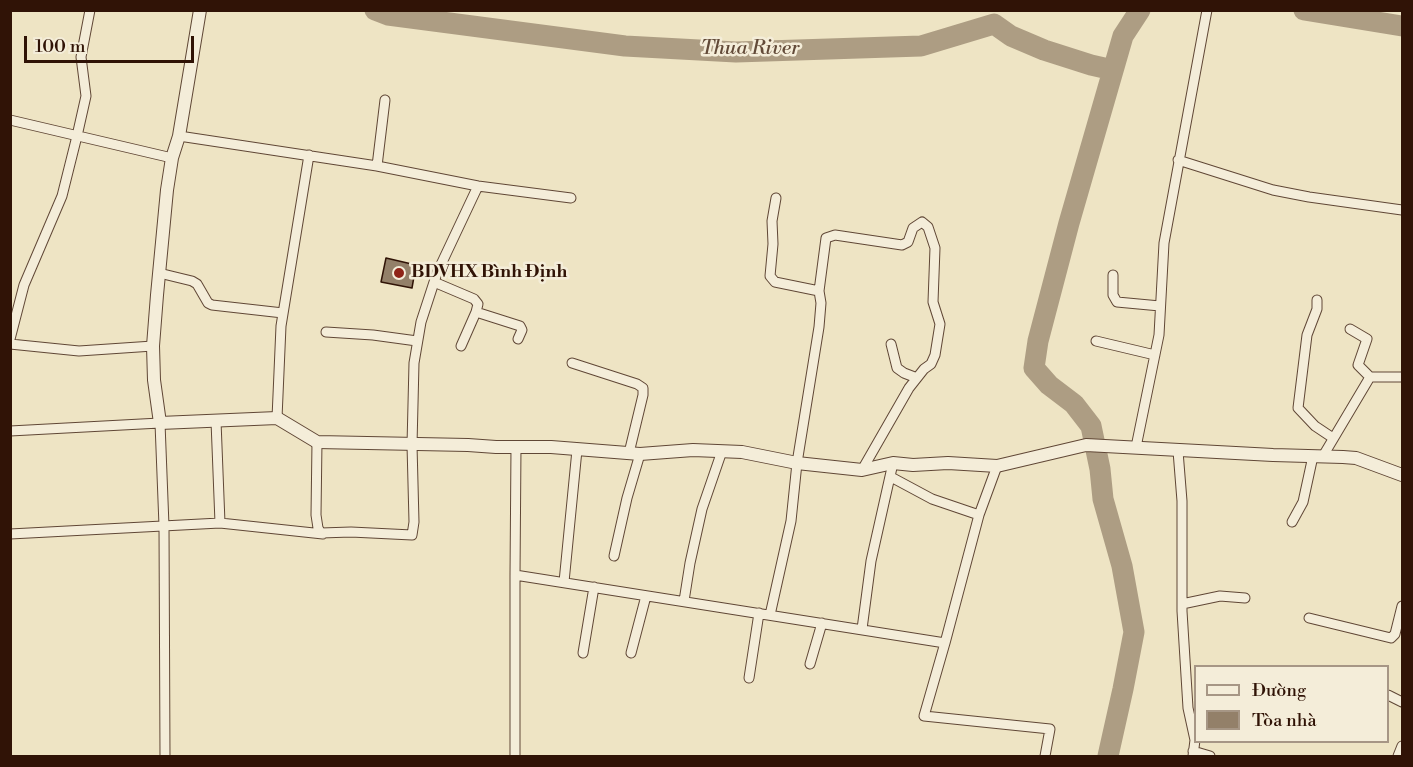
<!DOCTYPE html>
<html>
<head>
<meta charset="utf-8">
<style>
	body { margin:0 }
	#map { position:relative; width:1413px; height:767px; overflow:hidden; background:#eee4c4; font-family:"Libre Bodoni",serif }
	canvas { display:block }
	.frame { position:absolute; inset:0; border:12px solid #301306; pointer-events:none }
	.legend { position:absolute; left:1194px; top:665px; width:195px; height:78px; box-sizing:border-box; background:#f4edd9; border:2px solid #a69685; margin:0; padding:8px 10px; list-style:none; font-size:18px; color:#301306 }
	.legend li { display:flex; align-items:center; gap:12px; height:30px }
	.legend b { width:30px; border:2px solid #a69685 }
	.scale { position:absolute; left:24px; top:36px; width:170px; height:27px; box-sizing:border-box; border:3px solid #301306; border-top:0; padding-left:8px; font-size:18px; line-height:21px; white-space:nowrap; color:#301306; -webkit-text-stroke:4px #f4edd9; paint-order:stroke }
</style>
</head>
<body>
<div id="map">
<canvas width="1413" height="767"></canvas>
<div class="frame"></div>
<ul class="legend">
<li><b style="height:8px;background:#f4edd9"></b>Đường</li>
<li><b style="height:16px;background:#938069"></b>Tòa nhà</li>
</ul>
<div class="scale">100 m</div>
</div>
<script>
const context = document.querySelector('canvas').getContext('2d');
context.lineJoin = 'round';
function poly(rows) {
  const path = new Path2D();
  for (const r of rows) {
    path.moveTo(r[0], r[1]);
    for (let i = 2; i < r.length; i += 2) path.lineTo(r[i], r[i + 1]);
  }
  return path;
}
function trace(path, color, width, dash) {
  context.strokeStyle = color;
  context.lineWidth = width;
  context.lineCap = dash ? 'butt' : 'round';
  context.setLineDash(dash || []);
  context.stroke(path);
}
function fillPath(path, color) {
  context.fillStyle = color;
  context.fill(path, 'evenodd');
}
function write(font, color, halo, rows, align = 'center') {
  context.font = font + ' "Libre Bodoni",serif';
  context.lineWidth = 5;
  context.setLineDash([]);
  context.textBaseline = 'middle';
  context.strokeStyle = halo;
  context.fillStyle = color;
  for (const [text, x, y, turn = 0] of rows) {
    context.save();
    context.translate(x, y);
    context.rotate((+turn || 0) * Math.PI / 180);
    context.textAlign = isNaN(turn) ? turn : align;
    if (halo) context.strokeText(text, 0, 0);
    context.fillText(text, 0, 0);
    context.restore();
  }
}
trace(poly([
	[375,10,388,15,625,46,736,52,921,46,994,24,1011,36,1044,50,1091,65,1113,70],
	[1304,10,1402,26],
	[1108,756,1123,689,1134,632,1122,566,1103,499,1100,469,1091,426,1074,404,1049,385,1034,368,1038,341,1069,223,1123,36,1140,10]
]), '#ad9d83', 21);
const building = poly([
	[386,258,416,265,412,288,381,282,386,258]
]);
fillPath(building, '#938069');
trace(building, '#301306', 1.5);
const minor = poly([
	[10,120,172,158],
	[179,136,377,166,478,186,571,198],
	[1178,160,1273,190,1309,197,1402,210],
	[377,166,385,100],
	[776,198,772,221,773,244,770,276,775,282,819,291],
	[159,273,192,281,197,284,208,303,212,305,283,313],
	[1113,275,1113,295,1117,302,1160,306],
	[434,282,474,299,478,304,476,312,520,326,522,330,518,339],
	[1317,300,1317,309,1307,335,1298,408,1315,426,1333,438],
	[326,332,373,335,417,341],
	[10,339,24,285,62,196,77,136,86,96,81,57,90,10],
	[1096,341,1155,355],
	[10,344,79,351,153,346],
	[891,344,897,368,904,373,917,378],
	[461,346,476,312],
	[572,363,637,384,643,388,643,395,629,453],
	[1370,377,1402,377],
	[277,418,281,326,309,155],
	[216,421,220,523],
	[10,431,160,423,164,526,165,756],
	[317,442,316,515,318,528,321,533,351,532,412,535,414,522,412,445,414,363,421,322,437,273,478,186],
	[516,447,515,575,945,643,979,515,997,466],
	[1136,447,1159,335,1164,243,1207,10],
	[1178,451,1182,501,1182,611,1188,708,1195,740,1193,756],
	[1323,456,1370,377,1358,365,1367,339,1350,329],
	[891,477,932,499,979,515],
	[1292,522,1303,502,1313,456],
	[10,534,220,523,323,534],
	[614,556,627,498,640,454],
	[515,575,515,756],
	[564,582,577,450],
	[684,601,690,563,702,509,722,451],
	[1182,604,1220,596,1245,598],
	[770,615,791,521,797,463,819,327,821,303,819,291,826,238,835,235,902,245,908,242,913,228,922,222,928,227,935,248,933,302,940,324,935,355,931,364,924,369,909,388,862,470],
	[1309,618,1391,638,1395,634,1402,606],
	[862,629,871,561,893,463],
	[945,643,924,716,1050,729,1045,756],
	[583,653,594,587],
	[631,653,646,596],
	[810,664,822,623],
	[749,678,759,613],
	[1388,695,1402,702],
	[1193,751,1210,756],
	[1398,756,1402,746]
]);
const tertiary = poly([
	[200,10,179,136,172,158,167,190,157,295,153,346,154,380,160,423,277,418,317,442,468,445,496,447,551,447,640,454,693,450,742,452,797,463,862,470,893,463,913,465,948,463,997,466,1086,445,1273,455,1343,457,1356,458,1402,475]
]);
trace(minor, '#604736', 11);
trace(tertiary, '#604736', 14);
trace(minor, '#f4edd9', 9);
trace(tertiary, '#f4edd9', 12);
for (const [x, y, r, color] of [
	[399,273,6,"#8f2418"]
]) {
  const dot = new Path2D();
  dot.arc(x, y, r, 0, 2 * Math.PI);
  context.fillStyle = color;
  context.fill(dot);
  trace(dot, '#f4edd9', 2);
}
write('bold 18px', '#301306', '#f4edd9', [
	["BDVHX Bình Định",411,273]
], 'left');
write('italic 20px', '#624a38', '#f4edd9', [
	["Thua River",750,49]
]);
</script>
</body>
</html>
